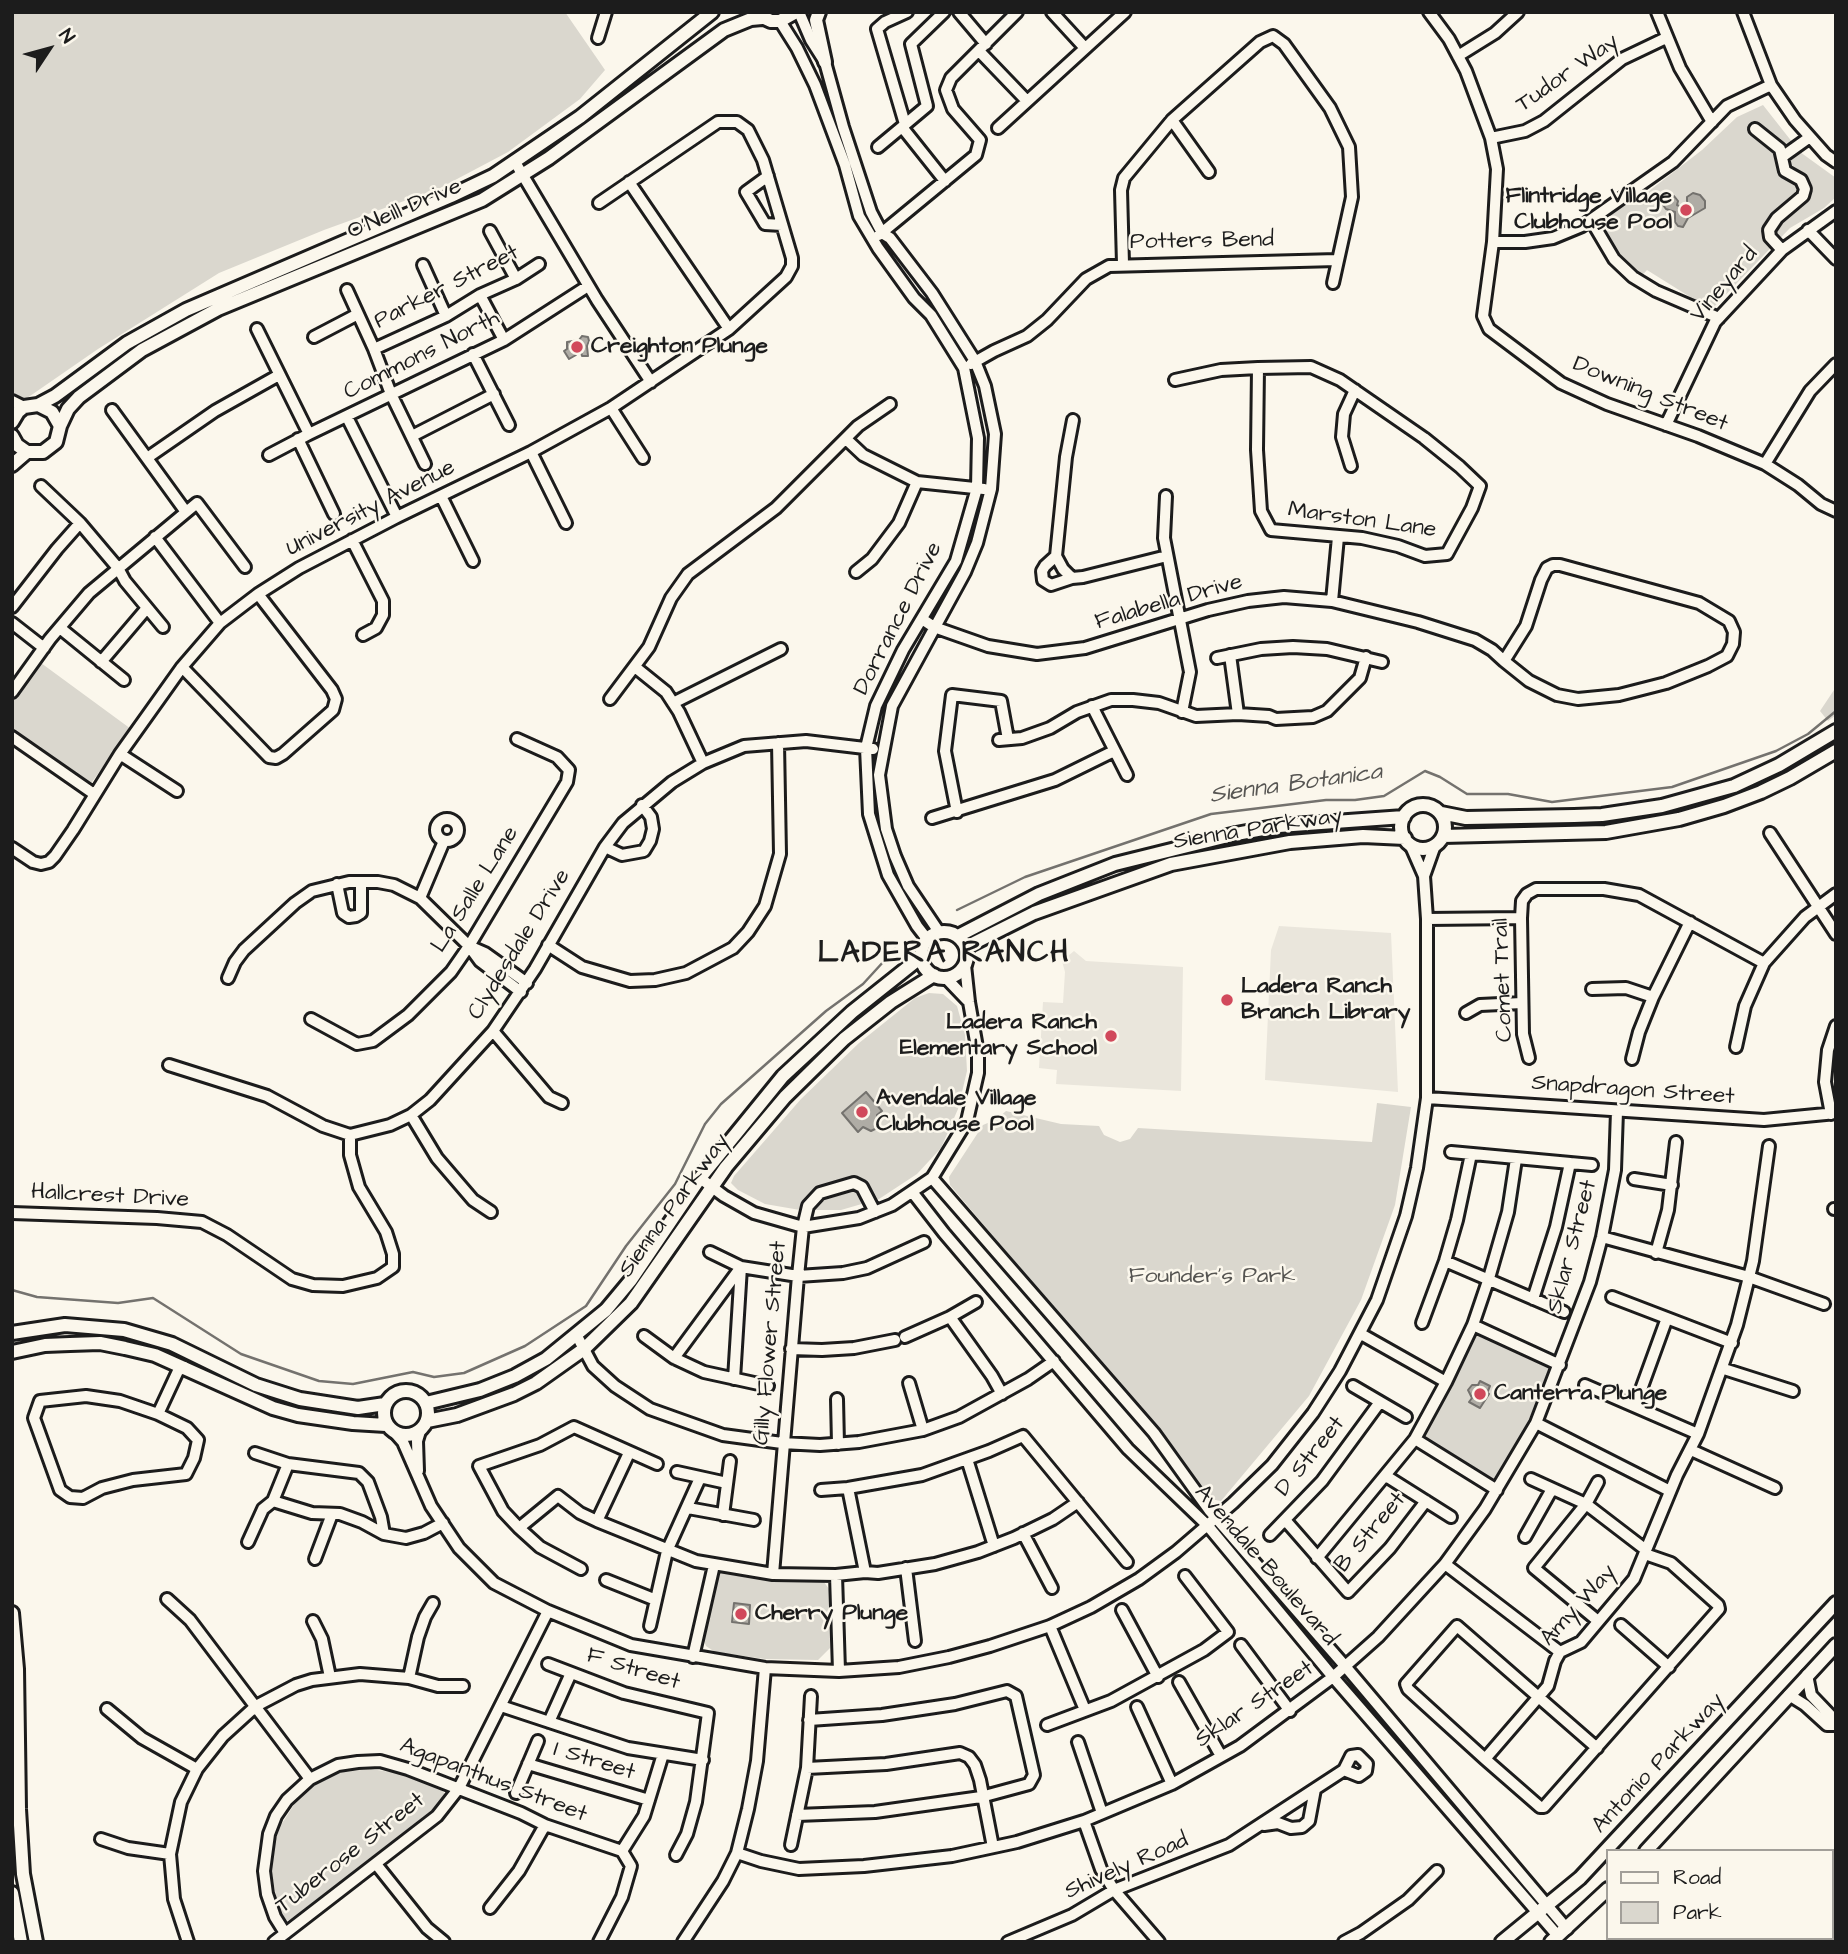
<!DOCTYPE html>
<html>
<head>
<meta charset="utf-8">
<style>
	body { margin:0 }
	#map { position:relative; width:1848px; height:1954px; overflow:hidden; background:#fbf7ec; font-family:"Architects Daughter",sans-serif }
	canvas { display:block }
	.frame { position:absolute; inset:0; border:14px solid #1c1c1c; pointer-events:none }
	.legend { position:absolute; left:1606px; top:1849px; width:228px; height:91px; box-sizing:border-box; background:#fbf7ec; border:2px solid #a29f99; margin:0; padding:9px 12px; list-style:none; font-size:21px; color:#1c1c1c }
	.legend li { display:flex; align-items:center; gap:14px; height:35px }
	.legend b { width:35px; border:2px solid #a29f99 }
	.north { position:absolute; left:14px; top:14px; width:70px; height:70px; -webkit-text-stroke:5px #fbf7ec; paint-order:stroke; rotate:54deg; font-size:19px; font-weight:700; line-height:28px; text-align:center; color:#1c1c1c }
	.north::after { content:''; display:block; margin:auto; width:24px; height:32px; background:#1c1c1c; clip-path:polygon(50% 0,100% 100%,50% 72%,0 100%) }
</style>
</head>
<body>
<div id="map">
<canvas width="1848" height="1954"></canvas>
<div class="frame"></div>
<ul class="legend">
<li><b style="height:9px;background:#fbf7ec"></b>Road</li>
<li><b style="height:19px;background:#dad7ce"></b>Park</li>
</ul>
<div class="north">N</div>
</div>
<script>
const context = document.querySelector('canvas').getContext('2d');
context.lineJoin = 'round';
function fillPath(path, color) {
  context.fillStyle = color;
  context.fill(path, 'evenodd');
}
function poly(rows) {
  const path = new Path2D();
  for (const r of rows) {
    if (r.length === 3) {
      path.moveTo(r[0] + r[2], r[1]);
      path.arc(r[0], r[1], r[2], 0, 2 * Math.PI);
      continue;
    }
    path.moveTo(r[0], r[1]);
    for (let i = 2; i < r.length; i += 2) path.lineTo(r[i], r[i + 1]);
  }
  return path;
}
function trace(path, color, width, dash) {
  context.strokeStyle = color;
  context.lineWidth = width;
  context.lineCap = dash ? 'butt' : 'round';
  context.setLineDash(dash || []);
  context.stroke(path);
}
function write(font, color, halo, rows, align = 'center') {
  context.font = font + ' "Architects Daughter",sans-serif';
  context.lineWidth = 5;
  context.setLineDash([]);
  context.textBaseline = 'middle';
  context.strokeStyle = halo;
  context.fillStyle = color;
  for (const [text, x, y, turn = 0] of rows) {
    context.save();
    context.translate(x, y);
    context.rotate((+turn || 0) * Math.PI / 180);
    context.textAlign = isNaN(turn) ? turn : align;
    if (halo) context.strokeText(text, 0, 0);
    context.fillText(text, 0, 0);
    context.restore();
  }
}
fillPath(poly([
	[1279,926,1391,933,1398,1092,1265,1080,1271,950],
	[1074,951,1086,961,1183,967,1181,1091,1056,1084,1057,1070,1039,1068,1043,1002,1063,1003,1065,972,1062,961]
]), '#eae6dc');
fillPath(poly([
	[12,12,565,12,605,70,580,99,508,152,440,188,324,230,219,273,98,349,17,405,12,402],
	[1763,105,1800,152,1836,178,1836,197,1824,208,1790,228,1711,310,1647,270,1638,280,1614,259,1591,220,1632,192,1637,199,1649,191,1702,150,1737,117],
	[41,663,131,729,89,786,12,730,12,702],
	[1836,687,1836,715,1828,721,1820,711],
	[929,993,943,994,957,1006,965,1035,967,1071,958,1109,941,1148,917,1174,879,1199,841,1210,800,1210,765,1204,738,1190,731,1183,734,1176,801,1099,859,1043,915,998],
	[1377,1103,1411,1107,1395,1205,1361,1300,1309,1396,1221,1501,1210,1499,1179,1456,950,1185,949,1177,983,1125,997,1119,1006,1111,1061,1124,1099,1126,1104,1135,1120,1142,1130,1139,1138,1128,1372,1142],
	[1476,1329,1554,1370,1497,1481,1419,1440],
	[723,1570,729,1571,732,1575,809,1580,817,1579,824,1582,829,1589,830,1648,818,1660,765,1659,715,1652,706,1646,702,1636,715,1577],
	[371,1769,409,1775,439,1786,444,1793,444,1798,437,1806,393,1841,391,1845,308,1906,298,1917,286,1921,279,1912,271,1869,273,1847,281,1825,302,1792,320,1779,334,1773]
]), '#dad7ce');
const water = poly([
	[1693,193,1700,195,1705,201,1705,208,1688,218,1683,227,1678,226,1675,222,1675,212,1666,209,1663,205,1664,199,1674,196,1678,201,1677,205,1683,208,1687,204,1687,197,1693,193],
	[582,336,588,337,589,341,587,346,588,356,582,356,580,348,577,348,574,350,576,355,569,359,564,351,567,349,567,342,579,340,582,336],
	[866,1092,882,1111,877,1115,877,1128,871,1131,863,1127,858,1132,842,1113,866,1092],
	[1480,1381,1490,1386,1487,1393,1489,1394,1480,1408,1469,1402,1472,1398,1468,1390,1472,1385,1478,1385,1480,1381],
	[734,1603,750,1605,749,1624,732,1622,734,1603]
]);
fillPath(water, '#afaca5');
trace(water, '#74726e', 2);
trace(poly([
	[957,910,1025,877,1211,814,1326,800,1355,800,1384,796,1425,771,1440,777,1467,794,1508,794,1552,802,1672,787,1776,751,1808,734,1836,711],
	[12,1290,37,1297,118,1303,153,1298,241,1354,319,1381,353,1384,413,1372,434,1377,464,1373,525,1346,586,1306,626,1246,675,1184,705,1124,721,1104,826,1011,863,984,895,949]
]), '#74726e', 2.5);
const minor = poly([
	[799,12,811,40,825,62,843,127,871,212,882,233,890,238,932,293,975,361,985,386,995,434,991,489,977,543,965,572,892,706,879,775,886,829,895,856,908,886,939,932],
	[944,12,911,44,927,106,902,127,945,181],
	[959,12,986,44],
	[1052,12,1085,48],
	[1429,12,1449,39,1466,71,1491,138,1497,169,1493,242,1483,316,1489,329,1561,383,1607,404,1698,436,1765,464,1798,485,1821,504,1836,511],
	[1657,12,1680,68,1712,122],
	[1743,12,1771,85,1795,120,1826,155,1836,162],
	[780,21,797,48,815,85,845,165,859,216,878,248,914,298,931,315,964,368,978,438,977,488,956,561,903,650,876,706,866,748,869,814,888,875,917,926,927,939],
	[598,38,606,12],
	[979,51,1027,101],
	[1458,56,1495,33,1518,12],
	[1172,120,1209,172],
	[905,124,877,29,885,22,907,12],
	[998,128,1125,12],
	[1755,129,1780,149,1785,171,1801,180,1805,189,1803,196,1777,218,1769,230,1770,237,1782,250],
	[1491,138,1525,131,1544,121,1622,59,1666,38],
	[878,147,902,127],
	[1782,157,1810,137],
	[515,162,597,300,651,382],
	[768,176,746,192,765,224,782,225],
	[629,182,729,329],
	[1591,220,1614,259,1633,277,1656,291,1719,318],
	[1808,230,1836,259],
	[490,231,516,279],
	[879,235,976,155,980,140,953,109,946,90,951,78,1017,12],
	[1493,242,1525,242,1553,238,1582,226,1673,162,1727,106,1771,85],
	[1123,264,1121,190,1124,178,1172,120,1260,42,1273,36,1284,44,1330,108,1349,147,1352,197,1333,283],
	[423,265,446,316],
	[347,290,374,349,391,394,425,464],
	[480,295,504,340],
	[257,329,309,434],
	[314,337,358,314],
	[374,349,446,316,480,295,516,279,539,264],
	[473,354,509,425],
	[971,364,994,351,1027,336,1047,320,1086,279,1109,266,1337,260],
	[1175,380,1221,370,1258,368,1311,367,1340,380,1424,438,1460,467,1480,486,1472,508,1447,554,1425,556,1398,546,1362,538,1271,530,1261,511,1257,450,1258,368],
	[12,401,24,407],
	[611,408,643,458],
	[112,410,186,512],
	[347,417,397,517],
	[1073,420,1066,457,1056,556,1063,569,1072,578,1083,577,1167,556],
	[1666,425,1715,322,1782,250,1836,211],
	[412,436,494,394],
	[298,439,334,514],
	[846,439,863,455,917,482,984,489],
	[531,452,566,523],
	[269,455,309,434,504,340,588,286],
	[147,458,215,411,279,375],
	[1765,464,1810,391,1836,364],
	[1351,466,1342,437,1344,414,1355,390],
	[41,486,80,523,118,568,125,581,163,627],
	[441,496,473,561],
	[1166,496,1164,538,1190,672,1182,712],
	[155,537,220,623],
	[352,540,383,601,383,615,376,628,363,635],
	[1056,556,1045,566,1042,571,1043,580,1051,585,1072,578],
	[856,572,872,559,899,523,917,482],
	[1332,601,1338,537],
	[12,607,57,549,80,523],
	[922,619,934,627,988,646,1037,654,1085,648,1208,610,1248,601,1284,597,1332,601,1418,622,1475,640,1492,650,1504,661,1529,681,1557,695,1578,699,1619,695,1666,683,1708,666,1727,656,1733,644,1734,632,1729,621,1699,603,1560,565,1553,565,1547,568,1541,580,1526,626,1504,661],
	[12,623,44,648],
	[60,628,124,680],
	[1230,655,1238,714],
	[1217,658,1261,649,1293,647,1327,649,1382,662],
	[101,662,147,608],
	[182,667,269,757,276,758,283,754,333,710,336,699,332,690,258,594],
	[635,667,666,692,679,712,703,763],
	[12,692,50,639,89,593,197,503,245,567],
	[610,699,649,647,671,598,688,574,776,508,858,426,890,404],
	[673,703,781,649],
	[1092,706,1127,775],
	[12,737,94,794],
	[999,740,1022,738,1050,728,1077,712,1111,700,1133,700,1159,703,1196,716,1238,714,1269,716,1276,719,1313,717,1327,711,1360,678,1366,657],
	[120,754,177,791],
	[957,812,945,751,952,695,1001,701,1008,739],
	[932,818,1055,780,1114,751],
	[447,830,11],
	[1770,833,1836,934],
	[605,847,622,855,644,851,650,841,653,829,651,817,642,805],
	[12,848,33,862,41,864,49,862,55,856,73,830,120,754,182,667,220,623,258,594,299,568,397,517,531,452,611,408,729,329,786,277,792,266,792,258,763,160,748,130,737,122,718,122,599,203],
	[1424,876,1435,845],
	[337,884,343,913,349,917,356,916,361,913,361,882],
	[420,898,444,841],
	[1427,919,1521,918],
	[548,945,582,967,630,981,655,980,686,973,733,948,748,932,765,906,780,854,778,743],
	[228,978,235,962,244,950,295,903,312,891,349,882,378,882,394,885,420,898,469,946],
	[946,978,967,1000],
	[1592,989,1626,988,1653,997],
	[521,992,480,961,469,946,485,953,527,983],
	[1466,1013,1480,1005,1522,1003],
	[311,1019,357,1044,373,1041,408,1015,451,972,469,946,567,782,569,770,557,757,517,739],
	[493,1031,549,1097,562,1103],
	[1736,1047,1745,1006,1764,963,1805,917,1836,894],
	[1529,1058,1523,1034,1521,918,1522,901,1527,894,1536,889,1604,889,1639,895,1764,963],
	[1632,1059,1639,1032,1653,997,1690,922],
	[169,1065,267,1096,323,1126,350,1135,390,1125,411,1115,430,1100,493,1031,535,969,605,847,623,823,672,782,703,763,744,746,806,741,873,749],
	[1427,1098,1764,1120,1836,1113],
	[1831,1114,1825,1082,1828,1050,1836,1026],
	[411,1115,437,1158,473,1200,491,1212],
	[1451,1152,1592,1165],
	[700,1178,724,1196,754,1213,803,1227,859,1218,892,1205,932,1178,967,1121,978,1073,978,1053,969,1002,965,965],
	[932,1178,1154,1433,1210,1511,1345,1666,1567,1929],
	[1634,1179,1672,1185],
	[913,1193,944,1233,1128,1449,1208,1526,1333,1677,1558,1936],
	[1834,1209,1836,1209],
	[12,1213,157,1218,202,1222,227,1235,292,1279,313,1285,343,1286,377,1278,393,1267,393,1254,386,1232,359,1187,350,1155,350,1135],
	[1602,1237,1749,1277,1824,1304],
	[710,1252,741,1267,798,1276,843,1273,867,1268,924,1242],
	[1656,1253,1668,1210,1676,1142],
	[1445,1261,1564,1312],
	[1612,1297,1732,1343],
	[1533,1299,1556,1227,1570,1163],
	[950,1317,992,1376,1002,1394],
	[1422,1323,1445,1261,1457,1220,1471,1154],
	[1473,1325,1560,1365],
	[1361,1334,1446,1382],
	[577,1336,593,1366,615,1386,650,1409,723,1435,782,1443,820,1445,859,1442,923,1430,959,1417,1028,1379,1054,1361],
	[644,1336,674,1358,704,1372,768,1386],
	[905,1337,950,1317,976,1302],
	[791,1349,822,1350,854,1348,895,1340],
	[674,1358,741,1267],
	[1724,1369,1793,1391],
	[734,1379,741,1267],
	[909,1383,923,1430],
	[1585,1385,1698,1434],
	[1353,1386,1406,1417],
	[837,1399,838,1444],
	[1635,1406,1667,1318],
	[158,1414,187,1428,198,1440,194,1458,186,1474,133,1480,102,1488,83,1498,70,1497,60,1490,34,1418,40,1401,86,1396,120,1401,158,1414,178,1371,184,1367],
	[1536,1423,1670,1491],
	[396,1434,403,1442,431,1506,459,1548,494,1583,548,1611,631,1645,765,1668,839,1671,899,1667,949,1657,990,1646,1050,1626,1091,1607,1139,1579,1176,1552,1233,1503,1272,1465,1313,1413,1340,1371,1377,1300,1406,1216,1417,1168,1427,1098,1427,919,1424,876,1410,844],
	[1415,1439,1497,1490],
	[1691,1450,1775,1488],
	[255,1453,288,1464,359,1473,368,1482,381,1517,384,1534],
	[967,1459,994,1546],
	[418,1471,417,1441,420,1431],
	[677,1472,727,1483],
	[1386,1476,1451,1517],
	[1531,1479,1586,1504,1646,1550],
	[1598,1482,1586,1504,1534,1568,1598,1621],
	[848,1488,865,1572],
	[821,1490,848,1488,922,1475,989,1451,1023,1436,1127,1562],
	[273,1501,312,1513,340,1514,362,1522,384,1534,406,1538,424,1533,443,1523],
	[688,1508,754,1520],
	[723,1515,730,1461],
	[597,1521,629,1453],
	[1286,1521,1348,1592,1390,1548,1426,1501],
	[519,1528,558,1496,580,1513,597,1521,696,1561,773,1574,836,1575,865,1572,878,1573,935,1564,978,1552,1014,1538,1053,1519,1078,1502],
	[1023,1533,1052,1588],
	[1270,1535,1322,1481,1380,1402],
	[1525,1537,1552,1489],
	[248,1542,263,1509,273,1501,288,1464],
	[1317,1558,1415,1439,1446,1382,1473,1325,1489,1278,1508,1212,1516,1159],
	[315,1559,332,1514],
	[1445,1564,1560,1652],
	[906,1568,915,1641],
	[581,1569,540,1547,519,1528,503,1511,479,1466,540,1445,574,1427,657,1464],
	[773,1574,798,1276,803,1227,808,1206,820,1193,854,1183,862,1187,875,1212],
	[836,1575,839,1671],
	[606,1580,656,1600],
	[167,1599,190,1620,310,1779],
	[1122,1610,1158,1677],
	[313,1621,322,1639,330,1677],
	[1621,1625,1669,1667],
	[650,1626,667,1551,700,1478],
	[1050,1626,1085,1710],
	[1241,1645,1290,1711],
	[693,1657,714,1565],
	[548,1664,624,1693,708,1713,696,1802,687,1834,676,1855],
	[1807,1675,1811,1695,1833,1718,1836,1724],
	[409,1678,418,1637,425,1617,433,1603],
	[1179,1682,1221,1756],
	[1789,1695,1805,1705,1827,1725,1836,1725],
	[501,1706,628,1748,703,1760],
	[1137,1707,1172,1784],
	[107,1709,142,1738,197,1769],
	[549,1722,571,1673],
	[1047,1725,1111,1701,1204,1650,1228,1632,1185,1576],
	[1078,1742,1102,1813],
	[1597,1748,1457,1626,1406,1684,1408,1689,1485,1759,1540,1807,1544,1807,1719,1609,1718,1605,1671,1563,1645,1554],
	[1485,1759,1548,1686,1555,1661,1560,1652,1581,1642,1634,1579,1677,1475,1698,1434,1737,1325,1753,1261,1769,1146],
	[528,1764,649,1800],
	[807,1768,886,1764,960,1753,969,1757,975,1765,980,1780,993,1847],
	[516,1793,538,1741],
	[797,1815,875,1812,981,1797,1029,1784,1034,1775,1016,1696,1007,1691,955,1704,882,1715,809,1720],
	[1084,1821,1101,1869,1114,1890,1159,1942],
	[1264,1825,1278,1823,1291,1828,1302,1827,1309,1821,1315,1789],
	[101,1839,128,1848,170,1854],
	[791,1845,807,1768,811,1696],
	[622,1851,644,1816,663,1754],
	[737,1853,761,1861,799,1869,864,1866,952,1856,1017,1842,1084,1821,1172,1784,1240,1746,1333,1677,1378,1637,1445,1564,1485,1509,1536,1423,1590,1282,1602,1237,1615,1170,1617,1111],
	[376,1864,427,1928,444,1942],
	[490,1908,519,1871,545,1825],
	[285,1933,275,1917,267,1894,264,1871,269,1834,276,1816,287,1800,310,1779,338,1765,358,1762,380,1761,408,1769,521,1813,545,1825,622,1851],
	[188,1942,174,1899,170,1854,181,1802,197,1769,223,1736,256,1706,296,1685,312,1680,360,1674,409,1678,438,1686,463,1686],
	[274,1942,437,1816,459,1788,548,1611],
	[599,1942,622,1897,631,1866,622,1851],
	[683,1942,723,1881,737,1853,748,1809,757,1761,765,1668],
	[1008,1942,1072,1915,1114,1890,1229,1845,1344,1770,1351,1756,1358,1755,1367,1764,1366,1771,1359,1776,1344,1770],
	[1344,1942,1361,1933,1408,1900,1437,1871]
]);
const major = poly([
	[819,12,816,20,825,62],
	[758,15,771,21,780,21,796,12],
	[38,405,55,396,127,343,186,310,451,196,493,176,580,117,712,12],
	[12,422,18,412,24,407,38,405,52,412,60,426,56,442,43,452,27,452,17,445,12,436],
	[60,426,68,409,79,397,142,350,218,309,482,200,549,158,724,30,751,19,762,18],
	[12,465,27,452],
	[1423,827,22],
	[1441,813,1466,818,1574,816,1602,815,1662,806,1734,786,1779,765,1836,731],
	[1443,836,1606,832,1679,819,1724,806,1761,792,1790,778,1836,751],
	[944,955,23],
	[958,936,1039,894,1115,864,1236,834,1279,826,1404,817],
	[966,947,1034,913,1171,864,1290,842,1363,836,1405,838],
	[12,1333,65,1325,124,1330,172,1344,256,1385,300,1399,358,1408,385,1404],
	[12,1352,45,1345,70,1344,100,1343,125,1348,155,1355,273,1408,298,1415,353,1423,386,1425],
	[406,1413,22],
	[426,1403,480,1390,515,1376,546,1359,606,1310,631,1280,700,1178,783,1076,852,1012,921,957],
	[427,1421,457,1415,514,1394,536,1383,584,1349,631,1303,726,1167,785,1097,844,1039,891,1002,934,975],
	[12,1613,17,1669,19,1809,23,1874,36,1942],
	[1646,1851,1836,1645],
	[12,1893,21,1942],
	[1502,1942,1580,1878,1836,1603],
	[1551,1942,1608,1889]
]);
trace(minor, '#1c1c1c', 16);
trace(major, '#1c1c1c', 18);
trace(minor, '#fbf7ec', 10);
trace(major, '#fbf7ec', 12);
for (const [x, y, r, color] of [
	[1686,210,7,"#d1495b"],
	[577,347,7,"#d1495b"],
	[1227,1000,7,"#d1495b"],
	[1111,1036,7,"#d1495b"],
	[862,1112,7,"#d1495b"],
	[1480,1394,7,"#d1495b"],
	[741,1614,7,"#d1495b"]
]) {
  const dot = new Path2D();
  dot.arc(x, y, r, 0, 2 * Math.PI);
  context.fillStyle = color;
  context.fill(dot);
  trace(dot, '#fbf7ec', 2.5);
}
write('23px', '#1c1c1c', '#fbf7ec', [
	["Tudor Way",1568,74,-35],
	["O'Neill Drive",405,210,-23],
	["Potters Bend",1202,242,-1],
	["Vineyard",1725,285,-50],
	["Parker Street",447,288,-27],
	["Commons North",422,356,-27],
	["Downing Street",1650,395,22],
	["University Avenue",371,509,-27],
	["Marston Lane",1362,521,8],
	["Falabella Drive",1169,603,-16],
	["Dorrance Drive",899,619,-63],
	["Sienna Parkway",1258,830,-9],
	["La Salle Lane",476,890,-58],
	["Clydesdale Drive",520,945,-58],
	["Comet Trail",1504,980,-92],
	["Snapdragon Street",1633,1091,4],
	["Hallcrest Drive",110,1197,3],
	["Sienna Parkway",675,1206,-54],
	["Sklar Street",1573,1247,-75],
	["Gilly Flower Street",771,1343,-85],
	["D Street",1311,1457,-51],
	["B Street",1371,1533,-50],
	["Avendale Boulevard",1265,1566,49],
	["Amy Way",1579,1606,-48],
	["F Street",633,1670,17],
	["Sklar Street",1255,1705,-34],
	["I Street",594,1762,17],
	["Antonio Parkway",1659,1764,-47],
	["Agapanthus Street",493,1781,21],
	["Tuberose Street",351,1854,-38],
	["Shively Road",1127,1867,-24]
]);
write('bold 23px', '#1c1c1c', '#fbf7ec', [
	["Flintridge Village",1672,197,"right"],
	["Clubhouse Pool",1672,223,"right"],
	["Creighton Plunge",591,347],
	["Ladera Ranch",1241,987],
	["Branch Library",1241,1013],
	["Ladera Ranch",1097,1023,"right"],
	["Elementary School",1097,1049,"right"],
	["Avendale Village",876,1099],
	["Clubhouse Pool",876,1125],
	["Canterra Plunge",1494,1394],
	["Cherry Plunge",755,1614]
], 'left');
write('23px', '#555451', '#fbf7ec', [
	["Founder's Park",1212,1277]
]);
write('italic 24px', '#575653', '#fbf7ec', [
	["Sienna Botanica",1296,785,-8]
]);
context.letterSpacing = '2px';
write('bold 30px', '#1c1c1c', '#fbf7ec', [
	["LADERA RANCH",944,955]
]);
context.letterSpacing = '0px';
</script>
</body>
</html>
